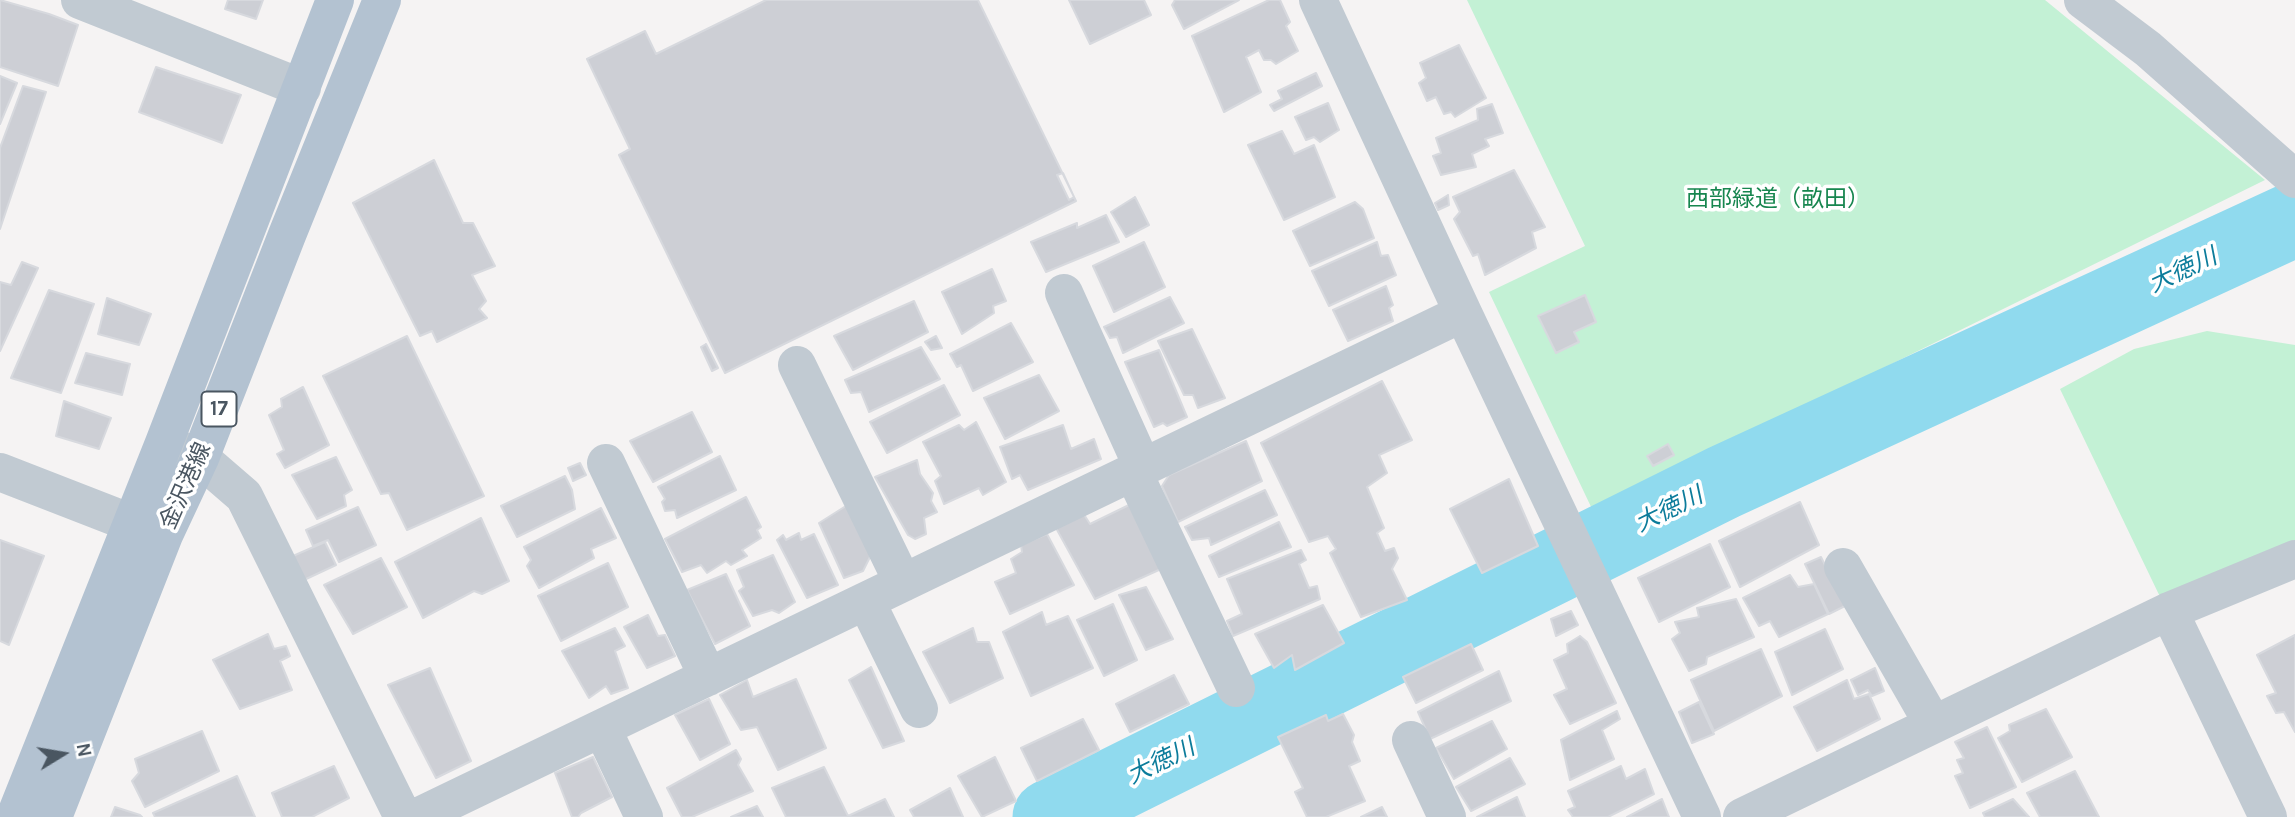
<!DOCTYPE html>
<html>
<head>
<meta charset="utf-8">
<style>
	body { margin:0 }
	#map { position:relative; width:2295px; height:817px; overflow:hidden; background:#f5f3f3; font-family:Karla,sans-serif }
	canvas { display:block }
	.north { position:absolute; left:28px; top:719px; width:70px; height:70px; -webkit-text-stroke:5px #fff; paint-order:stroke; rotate:79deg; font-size:19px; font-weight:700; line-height:28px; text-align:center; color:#4a5661 }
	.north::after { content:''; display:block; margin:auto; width:24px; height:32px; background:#4a5661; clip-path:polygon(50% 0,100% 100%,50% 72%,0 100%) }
</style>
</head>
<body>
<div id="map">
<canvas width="2295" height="817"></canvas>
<div class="north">N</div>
</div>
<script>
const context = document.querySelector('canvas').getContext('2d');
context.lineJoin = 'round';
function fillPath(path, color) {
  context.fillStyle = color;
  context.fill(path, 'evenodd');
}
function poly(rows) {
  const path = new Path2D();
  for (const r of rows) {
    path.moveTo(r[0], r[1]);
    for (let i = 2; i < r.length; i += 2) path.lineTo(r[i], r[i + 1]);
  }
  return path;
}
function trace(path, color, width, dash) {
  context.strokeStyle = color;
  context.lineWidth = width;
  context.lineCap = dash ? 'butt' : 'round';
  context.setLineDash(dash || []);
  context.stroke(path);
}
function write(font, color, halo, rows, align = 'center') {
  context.font = font + ' Karla,"Noto Sans JP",sans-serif';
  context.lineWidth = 7;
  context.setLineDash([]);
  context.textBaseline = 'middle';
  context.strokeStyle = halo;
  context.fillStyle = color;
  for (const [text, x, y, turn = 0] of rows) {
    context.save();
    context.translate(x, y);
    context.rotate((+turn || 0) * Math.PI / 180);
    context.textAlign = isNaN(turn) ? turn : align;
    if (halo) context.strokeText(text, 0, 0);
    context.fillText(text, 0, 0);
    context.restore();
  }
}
fillPath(poly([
	[1467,0,2045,0,2265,180,1593,511,1489,292,1585,246],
	[2207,331,2295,345,2295,541,2163,603,2060,389,2134,349]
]), '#c3f1d5');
trace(poly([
	[1050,817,1724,482,2295,219]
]), '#90daee', 75);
const building = poly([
	[0,0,49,14,78,25,58,86,0,67,0,0],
	[228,0,263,0,256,19,225,9,228,0],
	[766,0,978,0,1076,201,725,373,619,155,630,149,587,59,645,31,656,54,766,0],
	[1069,0,1144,0,1151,15,1090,44,1069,0],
	[1175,0,1239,0,1184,29,1172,5,1175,0],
	[1269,0,1280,0,1290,22,1286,26,1298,51,1276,64,1271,60,1264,60,1259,50,1246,57,1261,92,1224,112,1192,36,1269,0],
	[1459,45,1486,98,1455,117,1451,112,1444,114,1436,97,1427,101,1419,83,1426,78,1420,63,1459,45],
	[156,67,241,95,222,143,139,112,156,67],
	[1316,73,1322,86,1274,111,1270,105,1282,99,1278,91,1316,73],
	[0,76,17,83,0,124,0,76],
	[23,86,46,92,0,229,0,148,23,86],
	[1328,103,1339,130,1320,142,1314,137,1306,140,1295,117,1328,103],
	[1492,104,1503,133,1485,139,1489,146,1472,154,1476,167,1441,175,1433,156,1441,153,1436,138,1478,120,1477,109,1492,104],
	[1282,131,1294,154,1314,145,1335,197,1284,220,1248,145,1282,131],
	[434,160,463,223,473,223,495,266,472,275,486,301,479,309,487,318,437,342,432,331,420,336,353,203,434,160],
	[1514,170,1545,227,1532,232,1536,248,1485,275,1478,254,1473,256,1454,219,1460,212,1453,197,1514,170],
	[1063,173,1074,197,1069,200,1057,175,1063,173],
	[1448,195,1449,205,1438,210,1435,203,1448,195],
	[1135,197,1149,225,1126,237,1111,212,1135,197],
	[1355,202,1363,209,1374,238,1310,266,1293,231,1355,202],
	[1106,215,1119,242,1046,272,1031,242,1077,223,1077,228,1106,215],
	[1144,242,1165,287,1114,312,1093,266,1144,242],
	[1377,242,1381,256,1388,255,1396,275,1329,306,1312,271,1377,242],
	[22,262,38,268,0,351,0,282,11,285,22,262],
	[992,269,1006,301,993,306,994,313,962,334,942,292,992,269],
	[1386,286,1393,305,1389,308,1393,321,1348,341,1333,310,1386,286],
	[49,290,94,304,61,393,11,378,49,290],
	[1585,295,1596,322,1574,332,1579,342,1556,353,1538,316,1585,295],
	[1170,297,1184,323,1123,353,1117,337,1110,338,1104,327,1170,297],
	[107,298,151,314,139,345,98,334,107,298],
	[914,301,928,332,853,370,834,336,914,301],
	[1011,323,1033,362,973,391,961,365,957,367,950,354,1011,323],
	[1192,329,1225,398,1198,408,1193,395,1184,395,1158,341,1192,329],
	[407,336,484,496,407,530,389,493,381,494,323,376,407,336],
	[936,336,942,348,931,350,925,342,936,336],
	[706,344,718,368,712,371,701,347,706,344],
	[921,347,940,379,869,412,861,392,851,393,845,380,921,347],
	[1159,350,1187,417,1167,426,1163,423,1154,427,1125,362,1159,350],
	[86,353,130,364,122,395,75,383,86,353],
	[1039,375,1059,411,1005,439,984,398,1039,375],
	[1382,381,1412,440,1379,455,1387,473,1367,487,1384,528,1377,533,1385,551,1394,548,1398,558,1392,569,1407,600,1361,617,1330,553,1336,549,1328,536,1309,542,1261,443,1382,381],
	[944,385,960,415,887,453,870,422,944,385],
	[303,387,329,445,285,468,277,454,284,450,269,415,282,407,281,399,303,387],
	[64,401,111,418,99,449,56,436,64,401],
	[692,412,712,452,653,482,630,441,692,412],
	[976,422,1006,482,983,495,979,488,944,504,935,481,941,476,923,442,959,425,964,430,976,422],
	[1063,425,1071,449,1094,439,1101,459,1028,490,1020,475,1012,479,1000,447,1063,425],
	[1246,441,1262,481,1178,522,1162,486,1169,475,1246,441],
	[1668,444,1674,455,1653,466,1647,456,1668,444],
	[720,456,736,490,677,518,675,510,665,511,662,502,665,499,658,487,720,456],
	[336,457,352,490,344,495,346,506,317,519,292,475,336,457],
	[917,460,920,474,933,493,931,501,937,512,924,518,926,534,915,539,908,535,875,477,917,460],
	[580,463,586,475,573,481,568,468,580,463],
	[565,476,572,490,575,509,517,537,501,506,565,476],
	[1509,479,1538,546,1482,573,1450,509,1509,479],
	[1265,490,1277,515,1211,545,1209,538,1192,540,1185,527,1265,490],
	[746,497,761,527,757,530,761,538,742,550,747,556,731,565,726,561,707,573,701,565,682,572,665,539,746,497],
	[1800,502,1819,545,1740,587,1719,541,1800,502],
	[849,504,873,551,863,571,844,578,819,523,849,504],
	[1129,505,1161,569,1095,599,1056,528,1083,513,1090,524,1129,505],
	[358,507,376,545,339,562,328,540,313,546,306,530,358,507],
	[601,508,616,538,591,549,594,558,539,588,527,566,531,560,524,547,601,508],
	[481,518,509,581,482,594,474,591,423,618,395,562,481,518],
	[1279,522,1291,547,1219,577,1209,556,1279,522],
	[799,533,801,540,814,534,838,585,807,598,777,540,783,535,786,540,799,533],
	[1047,534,1074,585,1010,614,995,582,1016,573,1011,559,1022,552,1021,545,1047,534],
	[0,540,44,556,9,645,0,641,0,540],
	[325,542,336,565,304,580,293,556,325,542],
	[1710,544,1730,587,1659,622,1638,578,1710,544],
	[1301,550,1306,560,1299,564,1309,588,1317,586,1320,599,1233,636,1227,621,1242,614,1227,579,1301,550],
	[773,555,795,602,779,613,772,610,753,616,739,591,744,587,737,570,773,555],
	[1821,557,1845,606,1829,614,1805,564,1821,557],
	[381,558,407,607,353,634,324,585,381,558],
	[608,563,628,607,561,641,538,596,608,563],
	[726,574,750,626,715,644,687,590,726,574],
	[1790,575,1798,587,1814,584,1828,614,1779,637,1770,621,1759,626,1743,598,1790,575],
	[1146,587,1173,639,1146,650,1119,595,1146,587],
	[1736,599,1754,637,1707,657,1706,664,1689,671,1672,639,1680,633,1675,622,1699,617,1697,608,1736,599],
	[1113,604,1137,660,1104,676,1077,620,1113,604],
	[1323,605,1344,643,1295,670,1292,655,1274,668,1255,634,1323,605],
	[1571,611,1578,625,1556,636,1551,619,1571,611],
	[1042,612,1046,625,1068,616,1093,668,1031,696,1003,632,1042,612],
	[648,615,658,636,665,635,675,656,647,668,624,627,648,615],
	[615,628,625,646,615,651,628,688,611,694,606,686,589,698,562,651,615,628],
	[973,628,977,642,989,642,1003,678,950,703,923,652,973,628],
	[1825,629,1843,669,1792,695,1775,652,1825,629],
	[268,634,274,649,286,646,290,656,280,661,292,690,240,709,213,660,268,634],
	[2295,635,2295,732,2284,712,2276,713,2267,696,2276,693,2257,655,2295,635],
	[1580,636,1587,642,1616,703,1570,724,1554,695,1567,689,1554,660,1568,653,1567,644,1580,636],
	[1471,644,1483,670,1416,703,1403,677,1471,644],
	[1761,649,1782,696,1714,731,1691,680,1761,649],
	[871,667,904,741,883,748,849,680,871,667],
	[430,668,471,761,436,778,388,685,430,668],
	[1875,668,1884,691,1872,696,1868,690,1858,695,1851,680,1875,668],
	[1499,671,1511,701,1430,739,1418,712,1499,671],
	[1174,675,1189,704,1130,732,1116,704,1174,675],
	[796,679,826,748,778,770,757,727,741,730,720,695,747,680,753,697,796,679],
	[1847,680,1854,699,1869,694,1880,719,1817,751,1794,707,1847,680],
	[709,699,730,744,700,760,675,715,709,699],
	[1699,702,1714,734,1692,743,1679,712,1699,702],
	[2046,709,2072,757,2022,782,1998,738,2010,731,2009,725,2046,709],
	[1617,711,1620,719,1602,730,1614,759,1570,780,1561,740,1617,711],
	[1343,714,1354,735,1352,742,1360,761,1349,766,1365,801,1326,817,1307,817,1295,792,1303,788,1278,737,1326,715,1328,721,1343,714],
	[1083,719,1099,750,1037,781,1021,748,1083,719],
	[1492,721,1507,749,1454,779,1436,748,1492,721],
	[1987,727,2016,787,1970,808,1955,776,1963,773,1957,760,1964,758,1955,742,1987,727],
	[202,731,219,771,145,807,132,781,139,773,135,759,202,731],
	[736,750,741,759,738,765,753,791,692,817,682,817,667,788,736,750],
	[593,757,612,797,581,813,578,817,572,817,555,773,593,757],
	[995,757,1016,801,982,817,958,776,995,757],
	[1510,758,1525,784,1471,811,1456,787,1510,758],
	[334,766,349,798,312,817,282,817,272,793,334,766],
	[1621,766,1626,779,1645,769,1654,794,1608,817,1573,817,1568,810,1575,807,1568,791,1621,766],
	[824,767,848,816,885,799,894,817,786,817,772,788,824,767],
	[2075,771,2099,817,2040,817,2027,793,2075,771],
	[237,776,255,817,155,817,153,813,237,776],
	[950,788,963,817,914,817,910,810,950,788],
	[1517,797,1525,817,1477,817,1517,797],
	[1662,799,1669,817,1627,817,1662,799],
	[2013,799,2029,817,1985,817,1983,813,2013,799],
	[757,806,763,817,731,817,757,806],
	[115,807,140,815,142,817,111,817,115,807],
	[1382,807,1387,817,1361,817,1382,807]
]);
fillPath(building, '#cdcfd5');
trace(building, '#d7d9de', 2);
trace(poly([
	[80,0,302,88],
	[1318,0,1463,313,1702,817],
	[2083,0,2148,49,2295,179],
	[1064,293,1143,468],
	[797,365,903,583],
	[169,445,200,458,244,496,403,817],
	[606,463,708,677],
	[0,472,162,535],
	[1133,472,1236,688],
	[1843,567,1933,724],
	[866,601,919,709],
	[2169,611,2268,817],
	[602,728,644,817],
	[1411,740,1447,817],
	[417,817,1463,313],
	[1742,817,2169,611,2295,559]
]), '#c1cad2', 38);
trace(poly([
	[15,817,164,443,335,0],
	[53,817,164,535,200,458,287,235,382,0]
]), '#b3c2d1', 38);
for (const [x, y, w] of [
	[219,409,35]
]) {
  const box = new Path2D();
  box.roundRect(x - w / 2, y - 17.5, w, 35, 5);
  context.fillStyle = '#fff';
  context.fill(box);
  trace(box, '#4a5661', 2);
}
write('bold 21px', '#4a5661', null, [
	["17",219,409]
]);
write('23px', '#17864f', '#fff', [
	["西部緑道（畝田）",1778,199]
]);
write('23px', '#4a5661', '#fff', [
	["金沢港線",186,486,-66]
]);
write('italic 24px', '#0c7c9b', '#fff', [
	["大徳川",2183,271,-25],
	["大徳川",1669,510,-26],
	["大徳川",1161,762,-26]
]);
</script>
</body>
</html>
